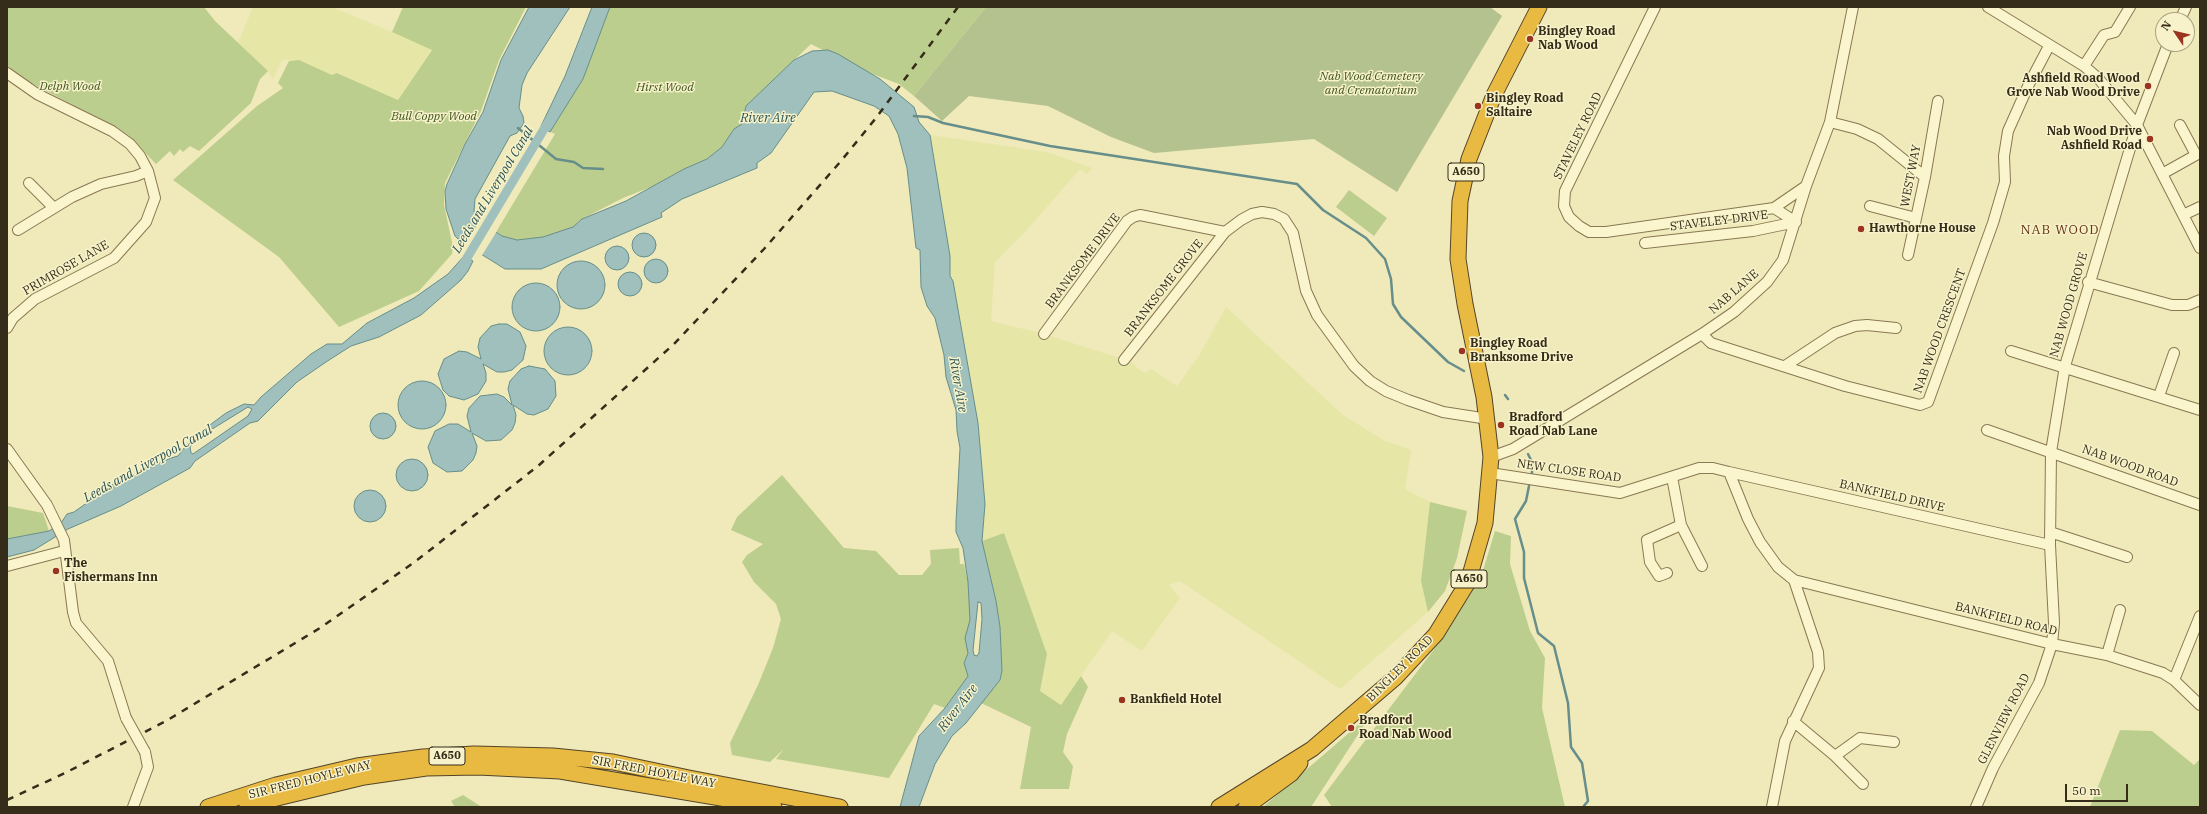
<!DOCTYPE html>
<html>
<head>
<meta charset="utf-8">
<style>
	body { margin:0 }
	#map { position:relative; width:2207px; height:814px; overflow:hidden; background:#f0e9ba; font-family:"IBM Plex Serif",serif }
	canvas { display:block }
	.frame { position:absolute; inset:0; border:8px solid #352c19; pointer-events:none }
	.north { position:absolute; left:2155px; top:12px; width:40px; height:40px; box-sizing:border-box; background:#f7f2c9; border:1px solid #a9a383; border-radius:50%; rotate:305deg; font-size:11px; font-weight:700; line-height:16px; text-align:center; color:#352c19 }
	.north::after { content:''; display:block; margin:auto; width:14px; height:18px; background:#9a3320; clip-path:polygon(50% 0,100% 100%,50% 72%,0 100%) }
	.scale { position:absolute; left:2065px; top:784px; width:63px; height:18px; box-sizing:border-box; border:2px solid #352c19; border-top:0; padding-left:5px; font-size:12px; line-height:14px; white-space:nowrap; color:#352c19; -webkit-text-stroke:3px #f7f2c9; paint-order:stroke }
</style>
</head>
<body>
<div id="map">
<canvas width="2207" height="814"></canvas>
<div class="frame"></div>
<div class="north">N</div>
<div class="scale">50 m</div>
</div>
<script>
const context = document.querySelector('canvas').getContext('2d');
context.lineJoin = 'round';
function fillPath(path, color) {
  context.fillStyle = color;
  context.fill(path, 'evenodd');
}
function poly(rows) {
  const path = new Path2D();
  for (const r of rows) {
    if (r.length === 3) {
      path.moveTo(r[0] + r[2], r[1]);
      path.arc(r[0], r[1], r[2], 0, 2 * Math.PI);
      continue;
    }
    path.moveTo(r[0], r[1]);
    for (let i = 2; i < r.length; i += 2) path.lineTo(r[i], r[i + 1]);
  }
  return path;
}
function trace(path, color, width, dash) {
  context.strokeStyle = color;
  context.lineWidth = width;
  context.lineCap = dash ? 'butt' : 'round';
  context.setLineDash(dash || []);
  context.stroke(path);
}
function write(font, color, halo, rows, align = 'center') {
  context.font = font + ' "IBM Plex Serif",serif';
  context.lineWidth = 3;
  context.setLineDash([]);
  context.textBaseline = 'middle';
  context.strokeStyle = halo;
  context.fillStyle = color;
  for (const [text, x, y, turn = 0] of rows) {
    context.save();
    context.translate(x, y);
    context.rotate((+turn || 0) * Math.PI / 180);
    context.textAlign = isNaN(turn) ? turn : align;
    if (halo) context.strokeText(text, 0, 0);
    context.fillText(text, 0, 0);
    context.restore();
  }
}
fillPath(poly([
	[253,7,332,7,432,49,398,100,338,73,332,75,299,60,282,60,273,79,268,71,238,43],
	[930,135,1047,152,1092,168,1087,174,1080,169,1025,232,995,262,991,321,1044,334,1132,362,1137,368,1145,373,1151,369,1177,386,1199,356,1226,307,1343,415,1385,441,1411,450,1405,489,1430,502,1421,581,1428,612,1340,689,1180,581,1169,585,1180,598,1142,651,1112,631,1061,705,1040,691,1047,654,1004,534,982,541,985,504,978,423,953,281,950,276,950,256]
]), '#e6e6a7');
fillPath(poly([
	[7,7,204,7,215,21,268,71,260,79,251,103,199,151,190,146,183,152,180,149,174,156,170,151,156,164,128,135,28,81,7,66],
	[403,7,526,7,499,60,481,111,445,183,444,205,453,247,452,254,419,291,339,327,279,257,173,180,257,106,283,88,278,83,289,61,299,60,332,75,337,73,398,100,432,50,392,32],
	[610,7,986,7,914,96,899,84,862,70,811,44,746,106,742,124,734,129,722,147,707,159,684,169,651,187,623,198,582,219,573,227,543,237,517,240,503,237,496,232,555,134,550,132,583,79],
	[1349,190,1387,218,1374,236,1336,207],
	[782,475,844,548,876,551,899,575,922,575,931,564,930,550,959,548,960,564,964,564,968,582,970,620,968,653,964,663,968,676,945,708,934,704,889,778,776,759,784,749,770,762,732,755,730,743,758,685,773,648,781,619,776,604,754,582,742,562,747,555,763,544,731,530,737,517],
	[1430,502,1467,511,1457,558,1445,591,1428,612,1421,581],
	[7,506,43,513,49,531,7,539],
	[1495,531,1511,536,1510,564,1530,631,1545,658,1542,708,1565,807,1332,807,1324,795,1444,636,1481,577],
	[1004,533,1047,654,1040,691,1061,705,1081,676,1088,687,1067,734,1063,752,1073,766,1069,789,1020,789,1031,727,981,703,1000,680,1002,671,1000,627,996,601,982,541],
	[1372,713,1311,807,1263,807],
	[2120,730,2152,731,2194,765,2200,759,2200,807,2090,807],
	[463,795,482,807,455,807,451,801]
]), '#bcce8d');
fillPath(poly([
	[986,7,1490,7,1502,16,1397,192,1314,139,1154,153,1111,137,1048,106,969,96,942,121,914,96]
]), '#b3c28e');
const water = poly([
	[529,7,570,7,527,73,522,85,519,108,523,116,524,123,517,133,510,136,475,199,474,211,476,219,502,236,517,240,543,237,573,227,582,219,626,201,684,169,707,159,722,147,734,129,742,124,746,106,794,60,812,51,828,50,838,54,880,79,914,107,919,122,930,135,950,256,950,276,953,281,978,423,985,504,982,541,996,601,1000,627,1002,671,1000,680,966,723,952,736,935,764,919,807,900,807,919,736,945,708,968,676,964,663,968,653,965,638,970,620,968,582,963,548,956,532,956,522,960,448,957,431,956,410,946,377,944,355,935,318,927,306,921,287,920,250,916,248,907,168,898,134,889,116,874,106,832,91,814,92,771,153,757,163,757,168,682,199,661,213,662,217,541,269,505,269,460,241,455,236,446,209,445,191,447,184,465,144,483,112,501,60,529,7],
	[978,602,981,603,982,619,979,653,977,656,974,655,973,650,978,602],
	[592,7,610,7,583,79,550,132,541,126,565,76,592,7],
	[644,245,12],
	[617,258,12],
	[464,256,473,261,468,271,461,280,421,315,379,337,351,346,326,362,297,382,258,421,250,423,195,461,190,468,121,506,68,529,34,550,7,557,7,539,49,531,61,523,67,514,74,512,115,483,171,458,178,456,191,439,226,413,244,404,254,405,261,397,311,354,327,344,342,344,367,323,414,298,448,274,464,256],
	[248,407,252,409,248,416,193,454,191,453,190,447,196,439,248,407],
	[656,271,12],
	[581,285,24],
	[630,284,12],
	[536,307,24],
	[499,324,507,324,520,332,526,346,523,360,512,370,504,372,497,372,483,364,486,373,486,381,478,394,464,400,449,396,443,390,438,374,444,359,459,351,467,352,481,359,478,347,480,338,491,326,499,324],
	[568,351,24],
	[529,366,545,369,555,381,556,396,548,409,534,415,527,414,513,405,516,415,515,423,512,430,501,440,486,441,472,433,477,446,476,453,473,460,462,471,447,472,433,463,428,447,435,431,449,424,458,424,471,432,467,416,469,408,480,396,497,394,504,397,512,405,508,389,510,381,521,369,529,366],
	[422,405,24],
	[383,426,13],
	[412,475,16],
	[370,506,16]
]);
fillPath(water, '#9fc0bc');
trace(water, '#668e8a', 1);
fillPath(poly([
	[480,220,497,231,481,257,464,246]
]), '#f0e9ba');
trace(poly([
	[914,116,928,117,943,123,1050,146,1297,184,1323,210,1366,238,1385,259,1391,279,1393,304,1401,317,1448,362,1464,371],
	[518,128,556,159,574,162,583,168,603,169],
	[1505,395,1508,399],
	[1528,454,1532,462,1532,473],
	[1529,486,1526,501,1515,519,1524,552,1524,578,1538,633,1554,646,1568,703,1571,747,1582,763,1588,801,1583,807]
]), '#668e8a', 2.5);
trace(poly([
	[461,268,550,119]
]), '#9fc0bc', 9);
const minor = poly([
	[1655,7,1565,191,1564,206,1569,217,1579,226,1589,232,1606,232,1774,208,1796,222],
	[1988,7,2084,66,2098,78,2137,125,2200,248],
	[2180,20,2186,7],
	[2084,66,2104,35,2115,32,2130,7],
	[7,73,37,94,112,131,130,144,140,156,148,171,155,198,146,222,114,258,35,299,13,318,7,328],
	[1830,122,1857,129,1878,139,1925,177],
	[2162,174,2196,155,2180,125],
	[29,183,53,207],
	[1870,206,1916,218],
	[1774,208,1806,186],
	[2183,215,2200,207],
	[18,230,72,197,101,184,136,176,148,171],
	[1645,243,1753,231,1796,222],
	[1908,255,1925,177,1938,101],
	[2088,282,2172,305,2188,305,2200,300],
	[1044,334,1127,221,1133,217,1140,215,1225,232,1241,220,1252,214,1262,212,1274,214,1284,219,1293,233,1306,291,1317,315,1354,366,1370,381,1386,391,1408,400,1443,412,1488,419],
	[1702,334,1711,343,1845,386,1920,405,1928,402,1993,223,2005,182,2004,156,2008,131,2029,84,2049,46],
	[2011,351,2200,410],
	[1124,360,1225,232],
	[1785,366,1835,333,1855,326,1867,325,1896,328],
	[2159,396,2174,353],
	[1987,430,2200,505],
	[7,449,47,505,64,540,73,612,76,623,108,661,126,718],
	[1491,457,1513,449,1702,334,1734,312,1767,282,1783,260,1806,186,1830,122,1853,7],
	[1729,472,2050,545],
	[1490,473,1620,493,1699,468,1713,468,1729,472,1748,519,1760,542,1778,567,1794,580,1818,652,1819,668,1785,741,1772,807],
	[1672,477,1681,525,1702,566],
	[2050,532,2127,557],
	[7,566,64,551],
	[1667,573,1659,576,1650,562,1647,540,1681,525],
	[1794,580,2052,644,2107,655,2163,673,2174,680,2200,705],
	[2107,655,2120,610],
	[2174,680,2200,616],
	[1793,721,1835,756,1863,784],
	[1835,756,1860,738,1894,742],
	[133,807,148,767,145,752],
	[1976,807,1993,768,2039,683,2052,644,2054,623,2050,545,2051,452,2065,366,2137,125,2168,44]
]);
const highway = poly([
	[208,807,276,785,357,766,423,757,474,754,553,756,613,762,689,778,840,807],
	[247,807,273,799,364,777,426,768,478,767,560,771,774,807],
	[1219,807,1312,749,1396,677,1436,634,1468,582,1485,523,1491,457,1484,397,1465,304,1458,259,1460,201,1469,159,1494,95,1539,7],
	[1246,807,1291,774,1300,763]
]);
trace(minor, '#887853', 12);
trace(highway, '#544428', 17);
trace(minor, '#fbf5cd', 10);
trace(highway, '#e8ba42', 15);
trace(poly([
	[7,800,65,773,166,721,320,628,416,561,538,466,674,344,764,249,841,161,876,118,958,7]
]), '#352c19', 2.5, [7, 7]);
const minorBridge = poly([
	[126,718,145,752]
]);
trace(minorBridge, '#887853', 12, []);
trace(minorBridge, '#fbf5cd', 10);
for (const [x, y, r, color] of [
	[1530,39,4,"#9a3320"],
	[2148,86,4,"#9a3320"],
	[1478,106,4,"#9a3320"],
	[2150,139,4,"#9a3320"],
	[1861,229,4,"#9a3320"],
	[1462,351,4,"#9a3320"],
	[1501,425,4,"#9a3320"],
	[56,571,4,"#9a3320"],
	[1122,700,4,"#9a3320"],
	[1351,728,4,"#9a3320"]
]) {
  const dot = new Path2D();
  dot.arc(x, y, r, 0, 2 * Math.PI);
  context.fillStyle = color;
  context.fill(dot);
  trace(dot, '#f7f2c9', 1.5);
}
for (const [x, y, w] of [
	[1466,172,36],
	[1469,579,36],
	[447,756,36]
]) {
  const box = new Path2D();
  box.roundRect(x - w / 2, y - 9, w, 18, 3);
  context.fillStyle = '#f7f2c9';
  context.fill(box);
  trace(box, '#352c19', 1);
}
write('bold 11px', '#352c19', null, [
	["A650",1466,172],
	["A650",1469,579],
	["A650",447,756]
]);
write('bold 12px', '#352c19', '#f7f2c9', [
	["Bingley Road",1538,32],
	["Nab Wood",1538,46],
	["Ashfield Road Wood",2140,79,"right"],
	["Grove Nab Wood Drive",2140,93,"right"],
	["Bingley Road",1486,99],
	["Saltaire",1486,113],
	["Nab Wood Drive",2142,132,"right"],
	["Ashfield Road",2142,146,"right"],
	["Hawthorne House",1869,229],
	["Bingley Road",1470,344],
	["Branksome Drive",1470,358],
	["Bradford",1509,418],
	["Road Nab Lane",1509,432],
	["The",64,564],
	["Fishermans Inn",64,578],
	["Bankfield Hotel",1130,700],
	["Bradford",1359,721],
	["Road Nab Wood",1359,735]
], 'left');
write('italic 12px', '#3d531f', '#f7f2c9', [
	["Nab Wood Cemetery",1371,77],
	["and Crematorium",1371,91],
	["Delph Wood",70,87],
	["Hirst Wood",665,88],
	["Bull Coppy Wood",434,117]
]);
write('12px', '#352c19', '#f7f2c9', [
	["STAVELEY ROAD",1578,136,-64],
	["WEST WAY",1911,176,-79],
	["STAVELEY DRIVE",1719,221,-7],
	["BRANKSOME DRIVE",1083,261,-53],
	["PRIMROSE LANE",66,268,-30],
	["BRANKSOME GROVE",1164,288,-52],
	["NAB LANE",1734,292,-41],
	["NAB WOOD GROVE",2069,305,-74],
	["NAB WOOD CRESCENT",1940,331,-70],
	["NAB WOOD ROAD",2130,466,20],
	["NEW CLOSE ROAD",1569,471,8],
	["BANKFIELD DRIVE",1892,496,13],
	["BANKFIELD ROAD",2006,619,14],
	["BINGLEY ROAD",1400,669,-45],
	["GLENVIEW ROAD",2004,719,-63],
	["SIR FRED HOYLE WAY",654,772,11],
	["SIR FRED HOYLE WAY",310,780,-14]
]);
write('italic 13px', '#275256', '#f7f2c9', [
	["River Aire",768,118],
	["Leeds and Liverpool Canal",493,190,-59],
	["River Aire",958,385,80],
	["Leeds and Liverpool Canal",148,464,-29],
	["River Aire",958,708,-52]
]);
context.letterSpacing = '1px';
write('13px', '#653316', '#f7f2c9', [
	["NAB WOOD",2060,230]
]);
context.letterSpacing = '0px';
</script>
</body>
</html>
